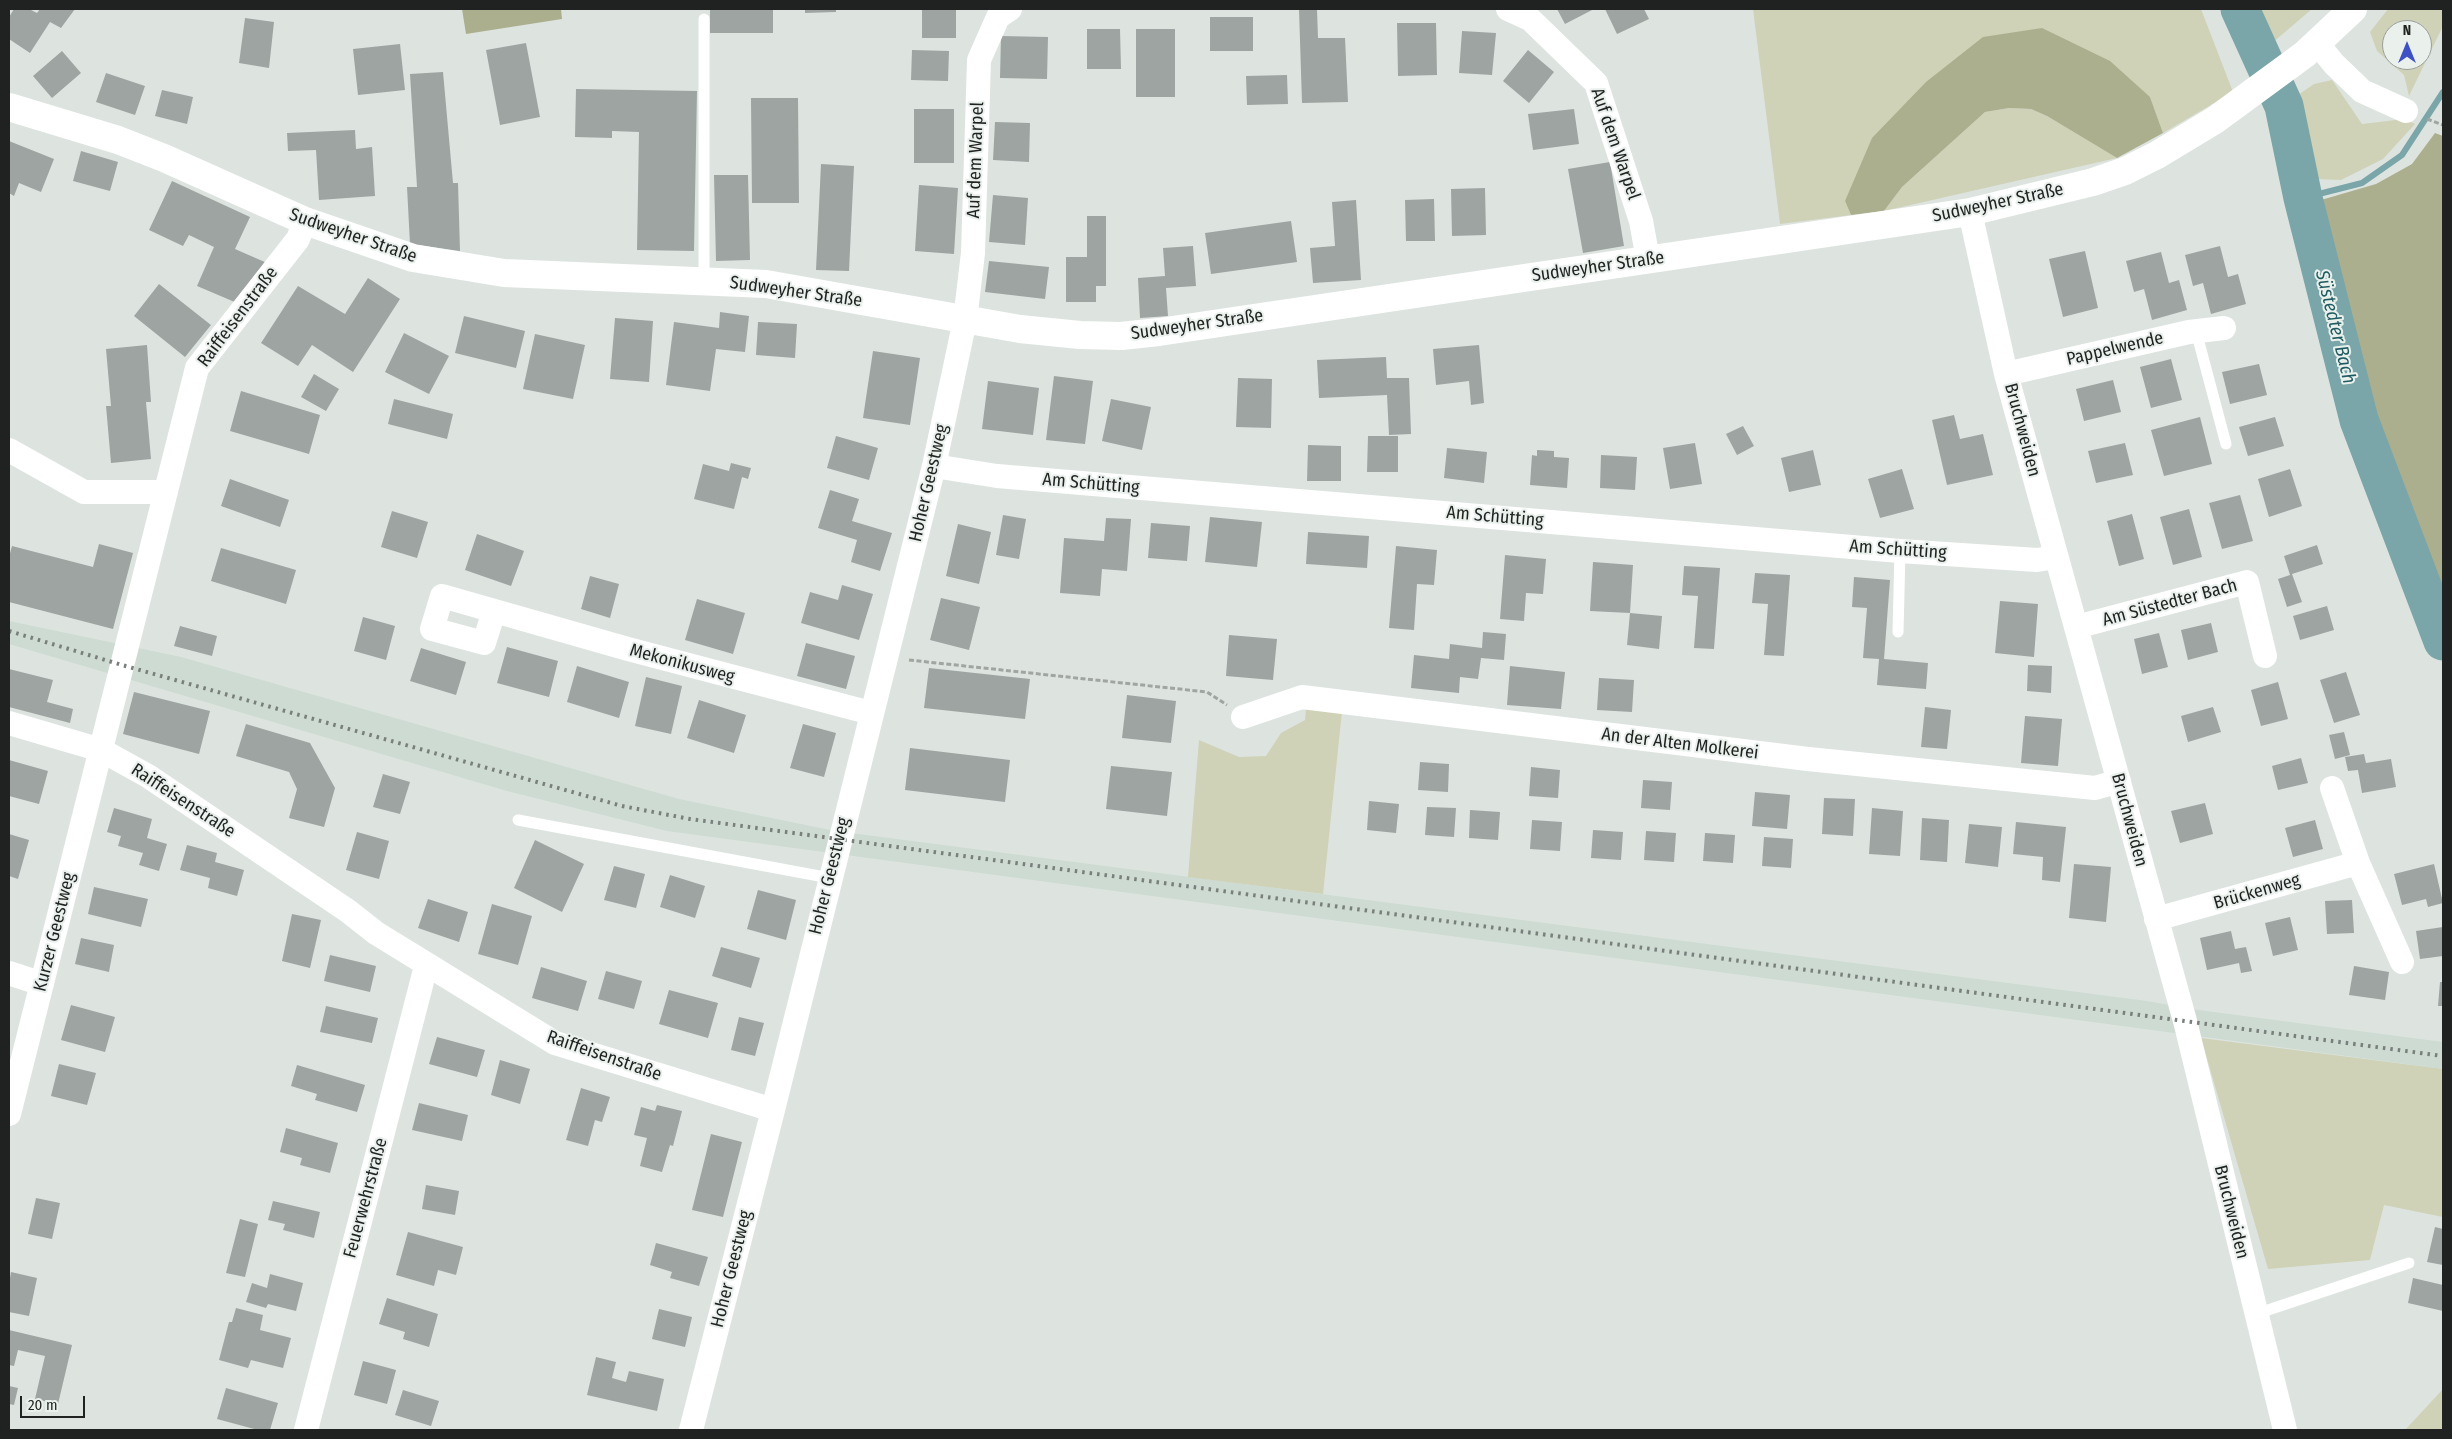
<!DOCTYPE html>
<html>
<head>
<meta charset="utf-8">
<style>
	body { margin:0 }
	#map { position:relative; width:2452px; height:1439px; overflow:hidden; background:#dde4df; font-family:"Fira Sans Condensed",sans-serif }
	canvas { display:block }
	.frame { position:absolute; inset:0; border:10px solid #1f2220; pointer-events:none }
	.north { position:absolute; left:2382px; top:20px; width:50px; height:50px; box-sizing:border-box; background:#eaf1ed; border:1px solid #999e9b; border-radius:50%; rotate:0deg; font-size:14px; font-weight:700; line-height:20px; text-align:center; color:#1f2220 }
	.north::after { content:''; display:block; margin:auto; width:18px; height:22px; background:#3d51c4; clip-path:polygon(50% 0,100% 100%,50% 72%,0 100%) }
	.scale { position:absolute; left:20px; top:1396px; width:65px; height:22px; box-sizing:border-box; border:2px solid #1f2220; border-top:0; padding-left:6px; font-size:15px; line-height:18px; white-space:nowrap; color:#1f2220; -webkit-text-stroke:4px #eaf1ed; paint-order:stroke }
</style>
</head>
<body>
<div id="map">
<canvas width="2452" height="1439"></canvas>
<div class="frame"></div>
<div class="north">N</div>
<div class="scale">20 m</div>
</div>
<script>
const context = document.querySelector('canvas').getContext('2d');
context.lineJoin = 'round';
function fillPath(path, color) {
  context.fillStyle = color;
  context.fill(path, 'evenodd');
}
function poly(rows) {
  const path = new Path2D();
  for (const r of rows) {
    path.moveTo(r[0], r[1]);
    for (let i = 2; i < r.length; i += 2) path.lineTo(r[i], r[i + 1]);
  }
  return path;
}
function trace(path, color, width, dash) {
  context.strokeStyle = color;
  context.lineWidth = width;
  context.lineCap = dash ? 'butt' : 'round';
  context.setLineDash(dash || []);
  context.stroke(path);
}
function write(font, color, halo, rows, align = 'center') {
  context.font = font + ' "Fira Sans Condensed",sans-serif';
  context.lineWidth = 4;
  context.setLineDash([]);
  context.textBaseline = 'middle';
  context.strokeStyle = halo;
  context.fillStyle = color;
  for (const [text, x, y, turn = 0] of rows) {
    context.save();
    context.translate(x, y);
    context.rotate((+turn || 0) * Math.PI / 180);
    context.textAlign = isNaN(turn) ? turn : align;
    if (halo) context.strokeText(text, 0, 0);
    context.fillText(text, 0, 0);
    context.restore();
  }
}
fillPath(poly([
	[9,621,181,657,679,799,835,831,2147,1001,2191,1009,2443,1042,2443,1069,667,831,507,791,9,644]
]), '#cddbd2');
fillPath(poly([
	[1753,9,2201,9,2233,92,2163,133,2150,97,2042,28,1845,201,1851,215,1780,224],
	[2256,9,2312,9,2271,44],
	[2388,9,2443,9,2443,26,2409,96,2404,75,2377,51,2370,32],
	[2392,30,2422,30,2422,60,2392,60],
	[2332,80,2362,124,2404,119,2415,124,2383,159,2341,180,2315,179,2292,99,2314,84],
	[2009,108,2031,109,2047,116,2117,158,1884,211,1902,187,1985,112],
	[1306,709,1342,711,1323,894,1188,877,1199,740,1239,757,1266,756,1281,733,1305,720],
	[2201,1038,2443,1069,2443,1217,2384,1205,2370,1260,2268,1269],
	[2443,1389,2443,1430,2405,1430]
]), '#cfd2b6');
fillPath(poly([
	[462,9,561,9,562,19,466,34],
	[2042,28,2110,61,2150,97,2163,133,2117,158,2047,116,2031,109,2009,108,1985,112,1902,187,1884,211,1851,215,1845,201,1872,138,1926,82,1983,37],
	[2435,133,2443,136,2443,606,2372,416,2328,245,2321,200,2376,184,2412,164]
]), '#acaf8e');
trace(poly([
	[2303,198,2362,183,2402,155,2443,92]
]), '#7aa5a9', 6);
trace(poly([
	[2240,9,2284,106,2303,198,2359,420,2443,641]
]), '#7aa5a9', 39);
fillPath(poly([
	[14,9,29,9,37,13,40,9,75,9,61,28,50,22,30,53,9,39,9,17],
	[710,9,773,9,773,33,710,33],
	[805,9,836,9,836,12,805,13],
	[1299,9,1317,9,1318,38,1345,38,1348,102,1302,103],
	[1557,9,1594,9,1565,24],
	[1605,9,1644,9,1649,19,1617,34],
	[922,10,956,10,956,38,922,38],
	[1210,17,1253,17,1253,51,1210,51],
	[245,18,274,22,269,68,239,63],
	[1397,23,1436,23,1437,75,1398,76],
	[1087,29,1120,29,1121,69,1087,69],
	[1136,29,1175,29,1175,97,1136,97],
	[1462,31,1496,33,1492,75,1459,73],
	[1001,36,1048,37,1047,79,1000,78],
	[526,43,540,117,500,125,486,50],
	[400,44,405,90,358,95,353,49],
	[912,50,949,51,948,81,911,80],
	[1528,50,1554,72,1529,103,1503,81],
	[62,51,81,73,52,98,33,76],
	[443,72,453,183,458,183,460,251,410,244,407,187,417,187,410,74],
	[106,73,145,86,135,115,96,102],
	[1287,75,1288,104,1247,105,1246,76],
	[576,89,697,91,694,251,637,250,639,132,612,131,612,138,575,137],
	[162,90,193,97,187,124,155,116],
	[751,98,798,98,799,203,752,203],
	[914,109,954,109,954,163,914,163],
	[1574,109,1579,144,1533,150,1528,114],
	[995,122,1030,123,1029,162,993,160],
	[355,130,356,149,372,147,375,196,319,200,316,150,288,151,287,133],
	[9,141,54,159,41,192,19,183,14,196,9,193],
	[81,151,118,162,110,191,73,181],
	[1610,162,1624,246,1583,253,1568,169],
	[821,164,854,166,849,271,816,270],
	[714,175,748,175,750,260,716,261],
	[172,181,250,217,235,249,267,263,237,303,197,286,214,247,189,235,183,246,149,230],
	[919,185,958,188,954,254,915,251],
	[1485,188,1486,235,1452,236,1451,189],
	[993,195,1028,198,1025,245,989,242],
	[1434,199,1435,241,1406,241,1405,200],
	[1356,200,1361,280,1313,283,1310,248,1335,246,1332,202],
	[1087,216,1106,216,1106,286,1096,286,1096,302,1066,302,1066,257,1087,257],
	[1291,221,1297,262,1211,274,1205,233],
	[1193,246,1196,286,1166,288,1168,316,1140,318,1138,278,1165,276,1163,248],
	[2220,246,2228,277,2238,274,2246,304,2211,314,2203,283,2193,286,2185,255],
	[2085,251,2098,308,2063,317,2049,259],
	[2161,252,2169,283,2179,280,2187,310,2152,320,2144,289,2134,292,2126,261],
	[989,261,1049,267,1045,299,985,292],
	[368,278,400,299,353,372,312,345,298,366,261,343,298,286,345,314],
	[159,284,211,325,185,357,134,316],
	[720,312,749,316,745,352,716,349,710,391,666,385,674,322,719,328],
	[464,316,525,331,516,368,455,353],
	[615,318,653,321,649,382,610,379],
	[758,322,797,324,795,358,756,355],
	[404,333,449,356,429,394,385,372],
	[535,334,585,345,573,399,523,389],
	[147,345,151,402,146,402,151,459,111,463,106,406,111,406,106,349],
	[1479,345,1484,403,1471,405,1469,381,1436,385,1433,349],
	[873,351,920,358,910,425,863,418],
	[1386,357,1387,378,1409,378,1411,434,1389,435,1387,395,1319,398,1317,360],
	[2171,359,2182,400,2151,408,2140,367],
	[2259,364,2267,395,2230,404,2222,372],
	[314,374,339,389,326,411,301,397],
	[1054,376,1093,381,1085,444,1046,440],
	[1238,378,1272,379,1271,428,1236,427],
	[2113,380,2121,412,2084,421,2076,389],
	[988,381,1039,388,1033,435,982,429],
	[241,391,320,415,309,454,230,431],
	[394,399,453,414,447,439,388,424],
	[1111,399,1151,407,1142,450,1102,441],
	[1954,415,1960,439,1983,434,1993,475,1947,485,1932,420],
	[2200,417,2212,464,2164,476,2151,430],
	[2275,417,2284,446,2248,456,2239,427],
	[1743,426,1754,446,1737,455,1726,434],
	[836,436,878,448,869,480,827,468],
	[1368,436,1398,436,1398,472,1367,472],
	[1695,443,1702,484,1670,489,1663,448],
	[2125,443,2133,475,2096,483,2088,451],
	[1308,445,1341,446,1341,481,1307,481],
	[1447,448,1487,452,1484,483,1444,478],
	[1537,450,1554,451,1554,457,1569,458,1567,488,1530,485,1532,455,1537,456],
	[1813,450,1821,485,1789,492,1781,458],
	[1601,455,1637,457,1635,490,1600,488],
	[731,463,751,468,748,479,742,477,734,509,694,499,703,464,729,471],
	[1902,469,1914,509,1880,518,1868,479],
	[2290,469,2302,506,2269,517,2258,479],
	[230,479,289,500,280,527,221,506],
	[830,490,859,499,852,521,892,533,880,571,851,562,857,540,818,528],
	[2240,495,2253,541,2222,549,2209,503],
	[2189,509,2202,557,2173,565,2160,517],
	[392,511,428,522,417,558,381,547],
	[2132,514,2144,559,2119,566,2107,521],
	[1003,515,1026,519,1019,559,996,555],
	[1210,517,1262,522,1257,567,1205,562],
	[1106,518,1131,519,1127,571,1102,569,1100,596,1060,593,1064,538,1104,541],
	[1151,523,1190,526,1187,561,1148,558],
	[958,524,991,532,979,584,946,576],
	[1308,532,1369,536,1367,568,1306,564],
	[477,534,524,551,511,586,465,570],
	[99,544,133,553,113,629,9,602,9,557,12,546,93,567],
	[2317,545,2323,564,2292,574,2302,602,2287,607,2278,579,2290,575,2284,556],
	[1396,546,1437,550,1434,585,1417,584,1414,630,1389,628],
	[221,548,296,570,286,604,211,581],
	[1505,555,1546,559,1543,594,1526,593,1524,621,1500,619],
	[1593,562,1633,565,1630,613,1662,616,1659,649,1627,645,1630,613,1590,611],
	[1684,566,1720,568,1714,649,1694,648,1698,596,1682,595],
	[1755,573,1790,575,1784,656,1764,655,1768,604,1752,603],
	[590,576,619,584,610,618,581,609],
	[1854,577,1890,580,1884,659,1928,663,1926,689,1877,685,1879,659,1863,658,1867,608,1852,607],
	[842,585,873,594,859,640,801,623,810,592,838,600],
	[941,598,980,607,969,650,930,640],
	[697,599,745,613,733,654,685,640],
	[2000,601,2038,604,2034,657,1995,653],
	[2327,606,2334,630,2300,640,2293,616],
	[363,617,395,626,386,660,354,651],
	[2211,623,2218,652,2188,660,2181,630],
	[180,626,217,636,212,656,174,646],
	[1483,632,1506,634,1504,660,1481,658,1478,679,1460,677,1459,693,1411,688,1414,655,1449,659,1450,644,1482,648],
	[2159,633,2168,667,2142,674,2134,639],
	[1229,635,1277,639,1273,680,1226,676],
	[806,643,855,656,846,689,797,676],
	[507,647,558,661,549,697,497,683],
	[421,648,466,662,456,695,410,681],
	[2028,665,2052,666,2051,693,2027,691],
	[577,666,629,682,619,718,567,702],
	[1510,666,1565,672,1561,709,1507,705],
	[929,668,1030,679,1025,719,924,708],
	[9,669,53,680,47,702,73,709,70,723,9,707],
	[2346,672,2360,715,2334,723,2320,680],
	[646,677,682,686,671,734,635,726],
	[1599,678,1634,680,1632,712,1597,710],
	[2278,682,2288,719,2261,726,2251,690],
	[134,692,210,711,199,754,123,734],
	[1127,695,1176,701,1171,743,1122,738],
	[699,700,746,715,734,753,687,738],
	[1925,707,1951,710,1947,749,1921,747],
	[2213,707,2221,732,2188,742,2181,716],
	[2025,716,2062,719,2058,766,2021,763],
	[246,724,310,743,335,788,324,827,289,818,297,789,289,772,236,756],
	[803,724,836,733,824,777,790,768],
	[2344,732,2350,755,2335,759,2329,735],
	[910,748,1010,760,1005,802,905,790],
	[2364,754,2366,763,2391,759,2396,787,2362,793,2358,770,2348,771,2345,757],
	[2301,758,2308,783,2278,790,2272,766],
	[9,760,48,771,39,804,9,796],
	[1420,762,1449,764,1448,792,1418,790],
	[1111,766,1172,772,1167,816,1106,809],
	[1531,767,1560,770,1558,798,1529,796],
	[383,774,410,782,400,814,373,807],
	[1643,780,1672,782,1670,810,1641,808],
	[1755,792,1790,795,1787,829,1752,826],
	[1824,798,1855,799,1853,836,1822,834],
	[1369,801,1399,804,1396,833,1367,830],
	[2205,803,2213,834,2180,843,2171,811],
	[1427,807,1456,808,1454,837,1425,835],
	[114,808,152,819,147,838,167,844,159,871,139,865,143,853,118,846,121,836,107,832],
	[1872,808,1903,811,1900,856,1869,854],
	[1470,810,1500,812,1498,840,1469,838],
	[1922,818,1949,820,1947,862,1920,860],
	[1532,820,1562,822,1560,851,1530,849],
	[2315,820,2323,849,2293,857,2285,828],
	[2016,822,2066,827,2060,882,2042,880,2043,857,2013,854],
	[1969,824,2002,827,1998,867,1965,863],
	[1593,830,1623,832,1621,860,1591,858],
	[1646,831,1676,833,1674,862,1644,860],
	[357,832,389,841,379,879,346,870],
	[1705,833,1735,835,1733,863,1703,861],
	[9,834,29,840,18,879,9,876],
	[1764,837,1793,839,1791,868,1762,866],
	[535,840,584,864,562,912,514,888],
	[187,845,217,853,215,862,244,870,237,896,208,888,210,878,180,870],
	[2074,864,2111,867,2106,922,2069,918],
	[2434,864,2443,903,2428,907,2426,899,2402,905,2394,874],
	[614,866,645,874,636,908,604,900],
	[670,875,705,886,695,918,660,907],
	[94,887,148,899,141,927,88,914],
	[758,890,796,900,786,940,747,929],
	[428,899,468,912,459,942,418,928],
	[2352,900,2354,933,2327,934,2325,901],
	[492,904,532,916,518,965,478,954],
	[292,914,321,920,310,968,282,961],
	[2290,917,2298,950,2273,956,2265,923],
	[2443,927,2443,956,2420,959,2416,931],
	[2231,931,2235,949,2246,947,2252,971,2241,973,2239,963,2207,970,2200,938],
	[81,938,114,945,109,972,75,964],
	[721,947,760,958,751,988,712,976],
	[330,955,376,966,370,992,324,981],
	[2354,966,2389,972,2385,1000,2349,995],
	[541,967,587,981,578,1011,532,998],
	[606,971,642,981,634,1009,598,999],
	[2440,982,2443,982,2443,1006,2438,1006],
	[669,990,718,1003,708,1038,659,1024],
	[71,1005,115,1017,105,1052,61,1040],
	[326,1006,378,1018,372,1043,320,1032],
	[739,1017,764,1023,755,1056,731,1050],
	[437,1037,485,1050,477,1077,429,1064],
	[500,1060,530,1069,520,1104,491,1095],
	[59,1064,96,1073,87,1105,51,1096],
	[297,1065,365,1085,357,1112,315,1100,317,1094,291,1086],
	[581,1088,610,1097,602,1122,595,1120,588,1146,566,1140],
	[419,1103,468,1115,462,1141,412,1130],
	[657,1105,682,1111,673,1146,670,1145,662,1172,640,1166,647,1138,634,1135,641,1107,655,1111],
	[286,1128,338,1143,330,1173,300,1165,302,1158,280,1152],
	[711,1134,742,1142,723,1217,692,1210],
	[426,1185,459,1191,455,1215,422,1209],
	[36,1198,60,1203,52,1239,28,1234],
	[273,1201,320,1212,314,1238,283,1230,285,1224,268,1220],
	[240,1219,258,1224,245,1277,226,1273],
	[2435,1227,2443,1229,2443,1265,2427,1262],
	[408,1232,463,1247,456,1275,438,1270,434,1286,396,1275],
	[656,1243,708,1257,699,1286,670,1278,672,1272,650,1265],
	[11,1272,37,1278,29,1316,9,1312,9,1284],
	[270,1274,303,1283,296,1311,268,1304,266,1308,246,1302,252,1283,267,1288],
	[2413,1278,2443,1285,2443,1311,2408,1303],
	[387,1298,438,1314,429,1347,403,1339,405,1332,379,1324],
	[236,1308,263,1315,260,1330,291,1338,283,1368,251,1360,248,1368,219,1360,229,1322,232,1322],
	[659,1309,692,1317,685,1347,652,1339],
	[9,1330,72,1345,58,1404,35,1399,45,1356,18,1350,14,1366,9,1365],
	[596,1357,616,1362,612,1378,626,1382,629,1371,664,1379,657,1411,587,1395],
	[363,1361,396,1370,387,1404,354,1395],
	[9,1386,18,1388,14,1405,9,1404],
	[226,1388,278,1403,270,1430,258,1430,217,1419],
	[403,1390,439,1401,431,1426,395,1415]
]), '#9da4a2');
trace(poly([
	[2427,119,2443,125],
	[909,660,1207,692,1227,705]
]), '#a0a5a1', 3, [5, 2.5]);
trace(poly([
	[704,19,704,280],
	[2196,331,2226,444],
	[1898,632,1900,551],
	[518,820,830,878],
	[2256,1314,2409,1263]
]), '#fff', 11);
trace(poly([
	[1508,9,1530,19,1596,83,1641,221,1648,259],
	[2317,43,2334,64,2362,91,2406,111],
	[1970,212,2006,374,2185,1021,2285,1430],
	[2006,374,2189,332,2224,328],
	[9,450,84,492,166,492],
	[934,466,997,476,1900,551,2037,560,2056,557],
	[494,611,484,643,432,629,442,596,628,649,871,713],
	[2076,627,2247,582,2265,656],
	[1243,717,1302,697,1808,759,2095,788,2119,781],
	[9,723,101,750,148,776,348,911,376,933,555,1043,773,1110],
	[2332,788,2358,863],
	[2156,919,2358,863,2402,962],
	[9,973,42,984],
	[9,1114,197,368,298,239,305,221],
	[306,1430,426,966],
	[691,1430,773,1110,934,466,965,320,973,253,979,60,998,17,1010,9]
]), '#fff', 24);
trace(poly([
	[9,107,118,140,164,158,305,221,413,258,504,273,766,284,1020,329,1080,335,1121,336,1159,332,1970,212,2093,182,2125,171,2157,155,2215,120,2305,54,2353,9]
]), '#fff', 28);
trace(poly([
	[9,631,122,665,622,806,690,819,2443,1056]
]), '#7a7f7c', 4, [2.5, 5]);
write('18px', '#1f2220', '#eaf1ed', [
	["Auf dem Warpel",1615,144,71],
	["Auf dem Warpel",976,160,-88],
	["Sudweyher Straße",1998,203,-12],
	["Sudweyher Straße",353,236,19],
	["Sudweyher Straße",1598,267,-8],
	["Sudweyher Straße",796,292,8],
	["Raiffeisenstraße",238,317,-53],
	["Sudweyher Straße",1197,325,-8],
	["Pappelwende",2115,349,-13],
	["Bruchweiden",2022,430,75],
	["Hoher Geestweg",929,483,-77],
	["Am Schütting",1091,484,5],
	["Am Schütting",1495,517,5],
	["Am Schütting",1898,550,4],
	["Am Süstedter Bach",2170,603,-15],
	["Mekonikusweg",682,664,15],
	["An der Alten Molkerei",1680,744,7],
	["Raiffeisenstraße",183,801,33],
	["Bruchweiden",2129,820,75],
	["Hoher Geestweg",830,876,-76],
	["Brückenweg",2257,892,-16],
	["Kurzer Geestweg",55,932,-76],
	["Raiffeisenstraße",604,1056,19],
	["Feuerwehrstraße",366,1198,-75],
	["Bruchweiden",2231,1212,76],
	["Hoher Geestweg",732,1269,-76]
]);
write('italic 19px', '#1f5b60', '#eaf1ed', [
	["Süstedter Bach",2335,327,76]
]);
</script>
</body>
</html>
